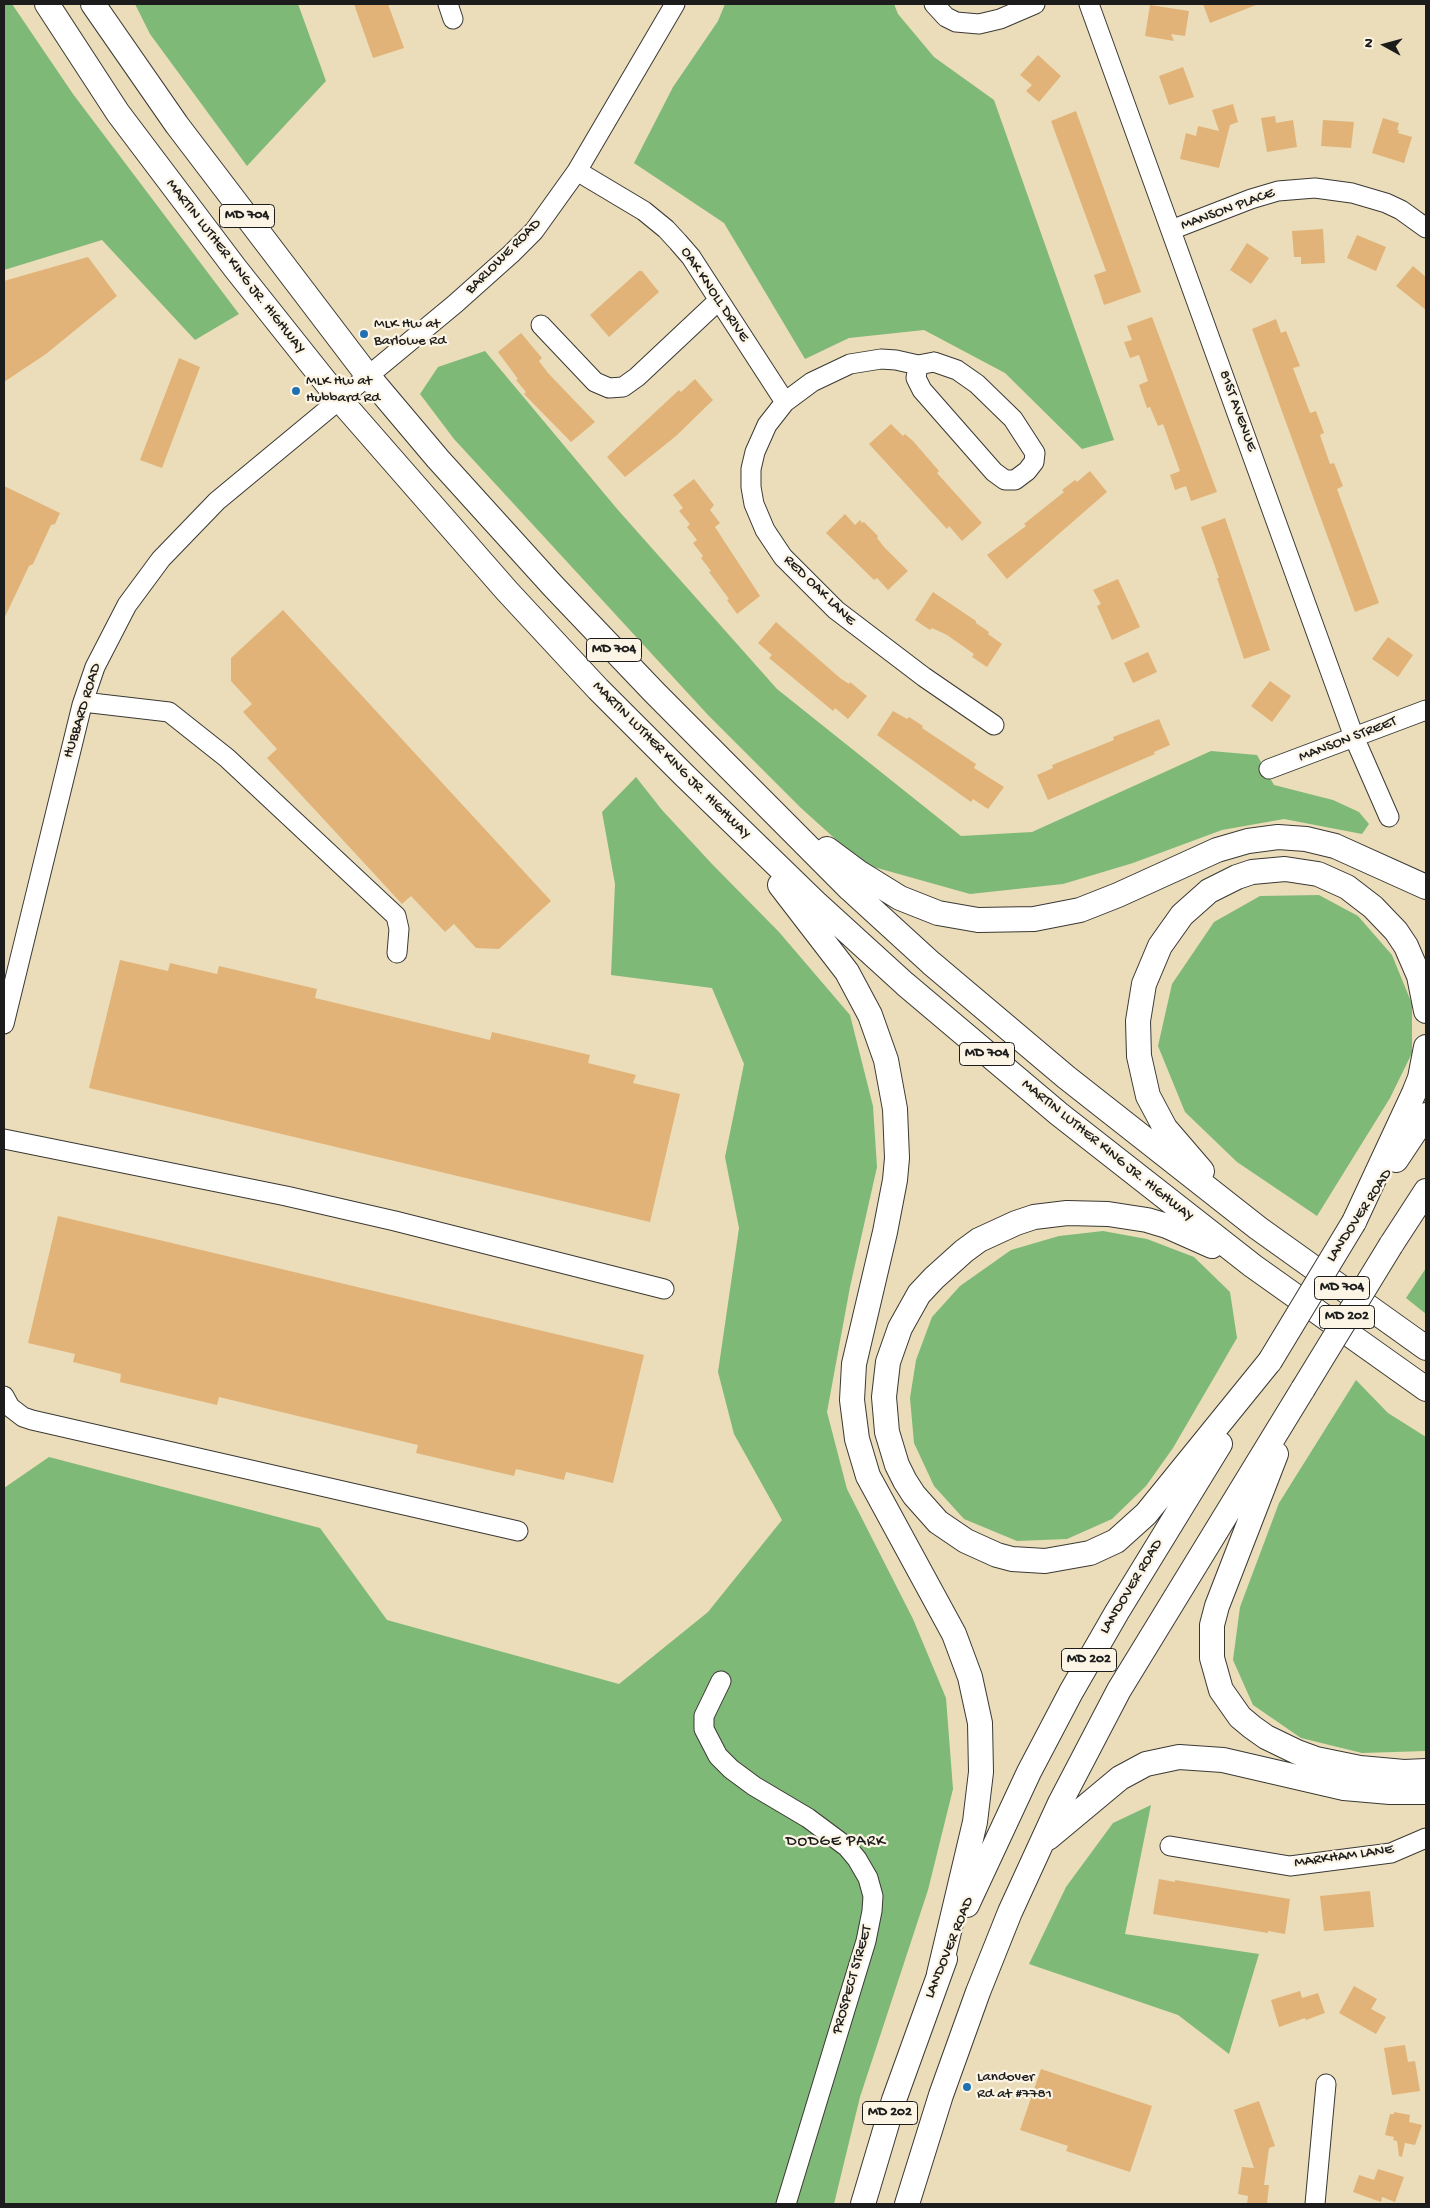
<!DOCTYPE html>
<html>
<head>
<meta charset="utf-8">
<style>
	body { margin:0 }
	#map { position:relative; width:1430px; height:2208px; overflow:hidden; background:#ebddb9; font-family:"Gochi Hand",sans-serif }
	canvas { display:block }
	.frame { position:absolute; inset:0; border:5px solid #1c1c1c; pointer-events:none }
	.north { position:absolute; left:1360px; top:20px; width:50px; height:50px; -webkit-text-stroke:4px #fcf5e5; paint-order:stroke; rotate:277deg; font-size:14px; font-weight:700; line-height:20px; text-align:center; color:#1c1c1c }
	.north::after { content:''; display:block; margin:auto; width:18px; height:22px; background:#1c1c1c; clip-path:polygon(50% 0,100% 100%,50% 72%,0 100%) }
</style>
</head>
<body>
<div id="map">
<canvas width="1430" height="2208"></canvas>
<div class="frame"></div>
<div class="north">N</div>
</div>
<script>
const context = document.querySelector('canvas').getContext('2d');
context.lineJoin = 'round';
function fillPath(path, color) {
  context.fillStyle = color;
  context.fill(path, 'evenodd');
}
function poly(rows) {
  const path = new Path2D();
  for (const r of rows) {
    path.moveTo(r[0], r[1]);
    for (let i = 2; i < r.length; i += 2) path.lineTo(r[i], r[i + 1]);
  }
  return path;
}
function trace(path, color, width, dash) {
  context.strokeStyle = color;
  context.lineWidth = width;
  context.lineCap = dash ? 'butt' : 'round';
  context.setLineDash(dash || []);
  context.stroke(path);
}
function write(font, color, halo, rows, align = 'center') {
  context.font = font + ' "Gochi Hand",sans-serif';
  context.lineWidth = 4.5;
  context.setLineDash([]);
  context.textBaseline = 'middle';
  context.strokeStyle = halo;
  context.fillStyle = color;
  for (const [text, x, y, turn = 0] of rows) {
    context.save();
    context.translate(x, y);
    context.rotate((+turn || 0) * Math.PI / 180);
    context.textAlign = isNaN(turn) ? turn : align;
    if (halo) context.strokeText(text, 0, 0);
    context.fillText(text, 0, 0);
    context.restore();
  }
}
fillPath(poly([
	[4,4,12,4,73,94,239,314,195,340,102,240,4,270],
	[135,4,298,4,326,81,247,166,150,34],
	[725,4,894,4,898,14,934,57,994,100,1114,440,1082,449,1005,373,924,330,849,338,805,359,724,223,634,163,673,87,718,21],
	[485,351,618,510,777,689,961,836,1032,832,1211,751,1257,755,1274,785,1333,800,1359,812,1369,824,1362,834,1284,819,1222,830,1133,863,1063,884,970,894,863,864,801,808,708,715,454,439,420,394,438,367],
	[636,777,662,810,712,864,779,932,850,1015,873,1106,877,1167,850,1287,827,1412,847,1489,913,1619,946,1698,953,1789,928,1890,860,2097,834,2204,4,2204,4,1488,49,1457,320,1528,387,1620,619,1684,708,1612,782,1520,734,1434,718,1372,739,1228,725,1157,744,1064,712,988,611,975,615,884,602,812],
	[1319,895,1358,916,1392,955,1412,1004,1412,1053,1390,1098,1317,1216,1237,1162,1185,1112,1158,1046,1172,984,1214,922,1260,896],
	[1103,1231,1147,1239,1194,1257,1230,1292,1237,1338,1173,1448,1146,1486,1112,1519,1067,1539,1017,1541,964,1519,934,1486,914,1443,910,1398,916,1360,932,1317,960,1286,1011,1250,1059,1236],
	[1426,1268,1426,1314,1406,1298],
	[1356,1380,1388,1413,1426,1437,1426,1751,1362,1753,1301,1738,1253,1705,1233,1660,1240,1607,1279,1503],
	[1151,1805,1125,1934,1259,1954,1229,2054,1178,2015,1029,1964,1066,1887,1113,1823]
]), '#7fb977');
fillPath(poly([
	[354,4,388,4,404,48,373,58],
	[1203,4,1256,4,1256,5,1210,23],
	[1150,5,1189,11,1185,36,1171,34,1174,41,1145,36],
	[1038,55,1061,76,1039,102,1026,91,1032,85,1020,75],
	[1183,67,1194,97,1169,105,1159,76],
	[1233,104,1238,122,1230,125,1219,168,1180,159,1186,133,1196,136,1198,126,1219,131,1212,110],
	[1076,111,1141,292,1104,305,1094,275,1106,271,1051,121],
	[1275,116,1276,123,1293,120,1297,147,1267,152,1261,118],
	[1383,118,1399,123,1397,130,1399,130,1398,133,1412,137,1404,163,1372,153],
	[1323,120,1354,122,1351,148,1321,146],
	[1323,229,1325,263,1301,264,1301,257,1294,257,1292,231],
	[1357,235,1386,247,1376,271,1347,258],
	[1247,243,1269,258,1251,284,1230,270],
	[88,257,117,296,46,354,4,382,4,281],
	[1413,266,1426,277,1426,310,1396,286],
	[639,271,642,271,659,292,609,337,590,315],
	[1152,317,1217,492,1191,501,1186,486,1175,490,1170,475,1180,471,1163,424,1158,426,1150,407,1147,408,1139,385,1148,381,1139,355,1130,358,1124,342,1132,340,1127,326],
	[1276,319,1281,333,1286,331,1300,366,1293,368,1310,413,1316,411,1324,433,1320,435,1330,464,1334,463,1343,486,1337,489,1379,603,1355,612,1252,329],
	[521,333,542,358,539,361,548,373,595,422,571,442,524,394,526,392,516,380,518,379,498,352],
	[179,358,200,367,162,468,140,460],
	[695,379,713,400,676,436,625,477,607,457,679,390,681,392],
	[891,424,903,436,905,434,913,441,939,471,937,473,982,523,962,541,949,526,947,529,869,444],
	[1090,471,1107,492,1007,579,987,555,1026,526,1024,524,1064,492,1062,490,1075,480,1077,482],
	[694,479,714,505,710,510,720,523,715,527,760,596,737,614,727,600,729,599,709,572,711,571,701,558,703,556,693,543,697,540,687,527,690,524,679,511,683,508,673,495],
	[4,486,60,513,55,524,51,525,33,564,29,566,4,619],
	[845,514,855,525,860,520,862,523,864,522,878,536,877,538,885,548,908,571,888,590,877,578,874,580,826,533],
	[1225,518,1270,650,1244,659,1217,578,1219,578,1201,527],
	[1118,579,1140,627,1112,640,1097,606,1101,604,1093,590],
	[933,592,976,621,976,623,989,632,988,634,1002,644,987,667,972,657,974,654,947,635,932,628,930,630,915,620],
	[283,610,551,901,499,949,476,948,454,924,445,932,411,896,402,904,267,758,277,749,243,712,252,704,231,681,231,658],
	[776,622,840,678,849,684,850,682,867,696,848,719,835,708,833,711,769,658,772,655,758,643],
	[1388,637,1413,655,1398,677,1372,659],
	[1148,652,1157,672,1133,683,1124,663],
	[1270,681,1291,696,1272,722,1251,706],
	[893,711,907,719,909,717,923,726,922,728,976,764,974,768,1004,787,988,809,973,799,971,802,877,735],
	[1159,719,1170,745,1154,752,1155,754,1048,800,1037,775,1053,768,1052,765,1114,740,1113,737],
	[120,960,168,971,170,963,217,974,219,966,317,989,315,998,490,1040,492,1032,590,1055,588,1063,636,1075,633,1083,680,1094,650,1222,89,1088],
	[58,1216,644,1355,613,1483,566,1472,564,1480,516,1469,514,1476,416,1453,418,1445,219,1397,217,1405,120,1382,121,1374,73,1362,75,1354,28,1343],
	[1159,1879,1175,1882,1175,1880,1290,1899,1285,1934,1268,1931,1268,1933,1153,1914],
	[1370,1891,1374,1927,1324,1931,1320,1896],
	[1354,1986,1377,1999,1371,2009,1386,2017,1376,2034,1339,2013],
	[1300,1991,1302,1998,1318,1993,1325,2013,1306,2020,1305,2018,1279,2027,1271,2000],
	[1405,2045,1408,2062,1415,2061,1420,2091,1392,2095,1384,2048],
	[1041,2069,1152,2106,1130,2172,1066,2151,1068,2146,1020,2130],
	[1259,2101,1275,2146,1269,2148,1264,2185,1269,2185,1267,2204,1247,2204,1248,2196,1238,2194,1242,2167,1254,2168,1234,2110],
	[1394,2112,1410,2115,1409,2122,1422,2125,1415,2145,1405,2143,1402,2157,1399,2156,1397,2141,1393,2140,1394,2137,1385,2135,1390,2114,1394,2114],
	[1378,2169,1404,2177,1395,2202,1382,2197,1381,2202,1353,2192,1359,2175,1374,2180]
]), '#e1b378');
const minor = poly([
	[448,4,453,19],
	[934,4,946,17,956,22,979,24,1000,19,1035,4],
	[1089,4,1354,737,1389,817],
	[577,171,644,211,666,229,678,242,691,257,785,402],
	[1171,230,1251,199,1278,191,1315,188,1352,193,1386,203,1401,210,1426,228],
	[541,325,595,382,609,388,623,387,637,377,719,300],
	[934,362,957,370,977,384,1013,419,1035,453,1034,462,1027,471,1015,480,1005,480,994,472,922,390,916,378,918,365,934,362],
	[918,365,896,360,881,359,850,364,812,382,785,402,767,425,755,452,751,469,751,487,754,504,765,530,783,557,836,610,924,677,994,725],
	[83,702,169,712,227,758,396,916,399,929,397,953],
	[1269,769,1426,710],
	[4,1024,82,705,95,667,127,605,161,559,217,501,455,304,511,254,534,231,577,171,675,4],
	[4,1139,286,1196,395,1221,664,1289],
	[4,1396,10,1407,23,1417,32,1420,518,1531],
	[721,1681,704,1716,704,1729,718,1756,731,1769,754,1786,808,1818,847,1847,857,1859,868,1878,873,1896,872,1911,866,1941,786,2204],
	[1170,1846,1290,1866,1391,1853,1426,1838],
	[1315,2204,1326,2084]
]);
const major = poly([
	[47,4,118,113,235,268,340,400,507,591,598,689,684,775,815,902,905,984,1059,1114,1253,1266,1426,1389],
	[93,4,177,125,368,376,438,459,553,586,654,692,850,889,931,963,1066,1077,1258,1228,1426,1348],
	[827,849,858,872,900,898,938,913,978,920,1034,919,1080,910,1118,895,1217,850,1248,841,1278,837,1306,839,1335,846,1426,887],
	[780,885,847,972,870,1015,886,1060,895,1109,897,1158,895,1180,885,1232,854,1364,852,1400,857,1439,868,1476,954,1634,970,1677,980,1723,981,1772,975,1822,939,1974],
	[1396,1160,1426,1115],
	[1202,1171,1165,1128,1148,1096,1139,1056,1138,1021,1144,984,1160,946,1182,915,1209,891,1237,877,1252,872,1285,869,1318,874,1347,887,1373,907,1396,931,1406,946,1419,976,1426,1011],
	[1354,1222,1414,1093,1420,1078,1426,1047],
	[1391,1245,1426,1191],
	[1212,1246,1167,1226,1147,1220,1108,1214,1067,1213,1034,1217,1016,1223,979,1240,964,1251,934,1278,919,1294,900,1328,888,1362,884,1397,887,1432,897,1465,905,1481,914,1495,938,1522,966,1541,997,1555,1012,1559,1045,1561,1090,1553,1116,1541,1146,1514,1270,1361],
	[1276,1454,1217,1606,1212,1625,1212,1658,1221,1690,1240,1717,1252,1727,1266,1737,1297,1752,1316,1759,1360,1768,1404,1772,1426,1771],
	[1048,1838,1120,1778,1146,1764,1179,1757,1223,1760,1344,1788,1390,1792,1426,1792],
	[967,1905,1029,1772,1071,1692,1117,1612,1220,1444],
	[863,2204,894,2100,945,1959],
	[907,2204,941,2095,978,1992,1010,1912,1060,1803,1119,1690,1303,1389]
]);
trace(minor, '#3b3934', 21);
trace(major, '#3b3934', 26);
trace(minor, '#fff', 19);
trace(major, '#fff', 24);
const majorBridge = poly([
	[1270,1361,1354,1222],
	[1303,1389,1391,1245]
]);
trace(majorBridge, '#3b3934', 26, []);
trace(majorBridge, '#fff', 24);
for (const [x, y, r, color] of [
	[364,334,5,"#1f6fb2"],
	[296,391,5,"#1f6fb2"],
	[967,2087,5,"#1f6fb2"]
]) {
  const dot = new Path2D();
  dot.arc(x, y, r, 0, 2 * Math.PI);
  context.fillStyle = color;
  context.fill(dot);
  trace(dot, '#fcf5e5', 2);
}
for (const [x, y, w] of [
	[247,216,55],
	[614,650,55],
	[987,1054,55],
	[1342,1288,55],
	[1347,1317,55],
	[1089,1660,55],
	[890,2113,55]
]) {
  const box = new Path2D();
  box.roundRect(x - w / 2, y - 11.5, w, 23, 4);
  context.fillStyle = '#fcf5e5';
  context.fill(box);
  trace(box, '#1c1c1c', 1);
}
write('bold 14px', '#1c1c1c', null, [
	["MD 704",247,216],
	["MD 704",614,650],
	["MD 704",987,1054],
	["MD 704",1342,1288],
	["MD 202",1347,1317],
	["MD 202",1089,1660],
	["MD 202",890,2113]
]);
write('15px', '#1c1c1c', '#fcf5e5', [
	["MANSON PLACE",1228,210,-20],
	["BARLOWE ROAD",504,257,-45],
	["MARTIN LUTHER KING JR. HIGHWAY",235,267,52],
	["OAK KNOLL DRIVE",714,295,56],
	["81ST AVENUE",1237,411,70],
	["RED OAK LANE",819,591,44],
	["HUBBARD ROAD",83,711,-73],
	["MANSON STREET",1348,740,-21],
	["MARTIN LUTHER KING JR. HIGHWAY",671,761,45],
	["MARTIN LUTHER KING JR. HIGHWAY",1107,1151,39],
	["LANDOVER ROAD",1360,1216,-57],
	["LANDOVER ROAD",1132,1587,-59],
	["MARKHAM LANE",1344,1857,-8],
	["LANDOVER ROAD",950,1948,-68],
	["PROSPECT STREET",853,1980,-74]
]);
write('15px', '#1c1c1c', '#fcf5e5', [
	["MLK Hw at",374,325],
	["Barlowe Rd",374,342],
	["MLK Hw at",306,382],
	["Hubbard Rd",306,399],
	["Landover",977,2078],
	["Rd at #7781",977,2095]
], 'left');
context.letterSpacing = '1px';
write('16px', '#1c1c1c', '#fcf5e5', [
	["DODGE PARK",836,1843]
]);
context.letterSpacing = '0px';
</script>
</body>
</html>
